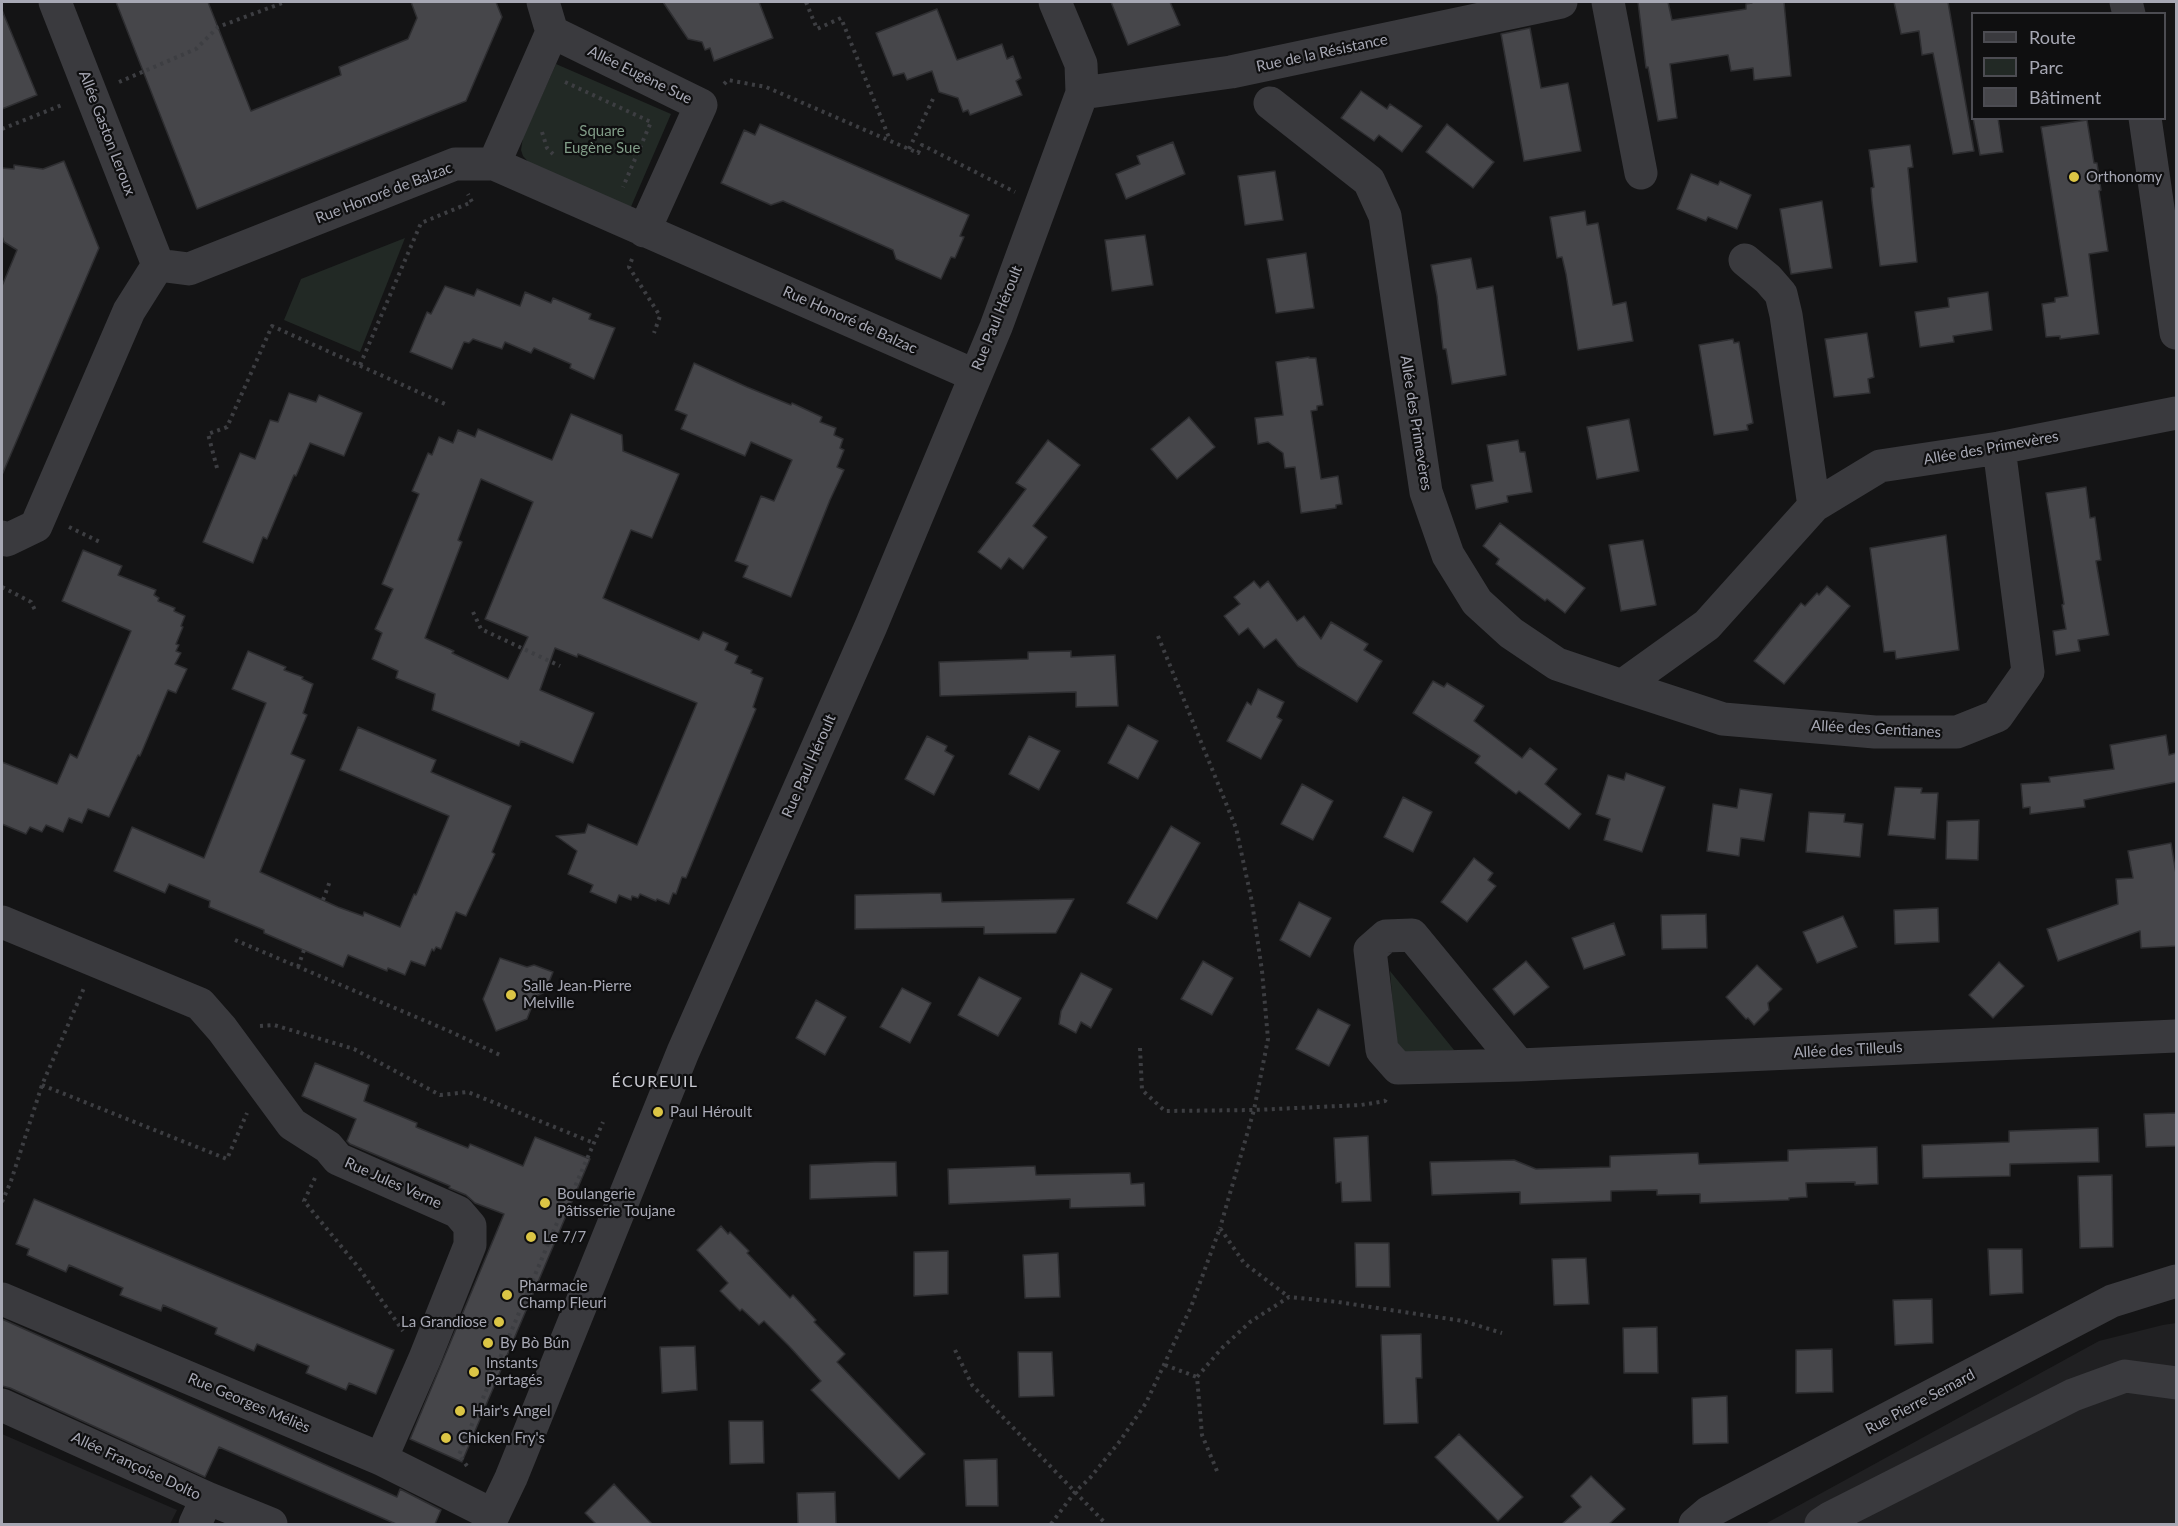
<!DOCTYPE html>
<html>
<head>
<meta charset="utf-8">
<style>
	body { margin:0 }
	#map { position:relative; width:2178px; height:1526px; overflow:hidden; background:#141415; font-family:Lato,sans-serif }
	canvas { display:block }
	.frame { position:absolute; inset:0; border:3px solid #a7a8b4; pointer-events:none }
	.legend { position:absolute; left:1971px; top:12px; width:195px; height:108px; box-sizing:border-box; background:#0f0f10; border:2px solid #4c4c52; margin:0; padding:8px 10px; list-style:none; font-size:18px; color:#a7a8b4 }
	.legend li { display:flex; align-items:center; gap:12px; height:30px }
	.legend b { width:30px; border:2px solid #4c4c52 }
</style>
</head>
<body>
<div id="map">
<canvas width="2178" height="1526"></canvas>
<div class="frame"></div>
<ul class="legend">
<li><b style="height:8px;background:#3a3a3e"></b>Route</li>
<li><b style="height:16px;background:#222925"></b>Parc</li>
<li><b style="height:16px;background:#46464a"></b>Bâtiment</li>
</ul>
</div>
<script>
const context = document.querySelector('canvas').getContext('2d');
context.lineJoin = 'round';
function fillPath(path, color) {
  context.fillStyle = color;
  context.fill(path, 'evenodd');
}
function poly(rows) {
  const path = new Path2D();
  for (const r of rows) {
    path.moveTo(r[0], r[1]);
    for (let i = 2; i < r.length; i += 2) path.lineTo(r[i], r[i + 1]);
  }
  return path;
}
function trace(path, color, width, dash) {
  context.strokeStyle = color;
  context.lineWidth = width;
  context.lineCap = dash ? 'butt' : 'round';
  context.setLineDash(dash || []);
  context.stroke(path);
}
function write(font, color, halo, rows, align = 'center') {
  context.font = font + ' Lato,sans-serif';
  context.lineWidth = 4.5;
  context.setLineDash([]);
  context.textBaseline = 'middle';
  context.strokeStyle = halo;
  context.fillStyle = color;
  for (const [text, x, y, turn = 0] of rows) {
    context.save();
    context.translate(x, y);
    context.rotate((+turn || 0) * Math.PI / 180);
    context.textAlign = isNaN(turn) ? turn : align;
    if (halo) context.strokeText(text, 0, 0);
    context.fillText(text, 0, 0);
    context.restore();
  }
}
fillPath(poly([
	[2176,1323,2176,1524,1765,1524,2099,1341,2163,1325],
	[2,1434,177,1510,170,1524,2,1524]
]), '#202022');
fillPath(poly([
	[556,64,671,114,630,209,532,166,523,156,521,150,523,137],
	[405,238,360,352,284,320,301,279],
	[1390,971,1454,1050,1407,1054,1396,1044]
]), '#222925');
const building = poly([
	[116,2,208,2,251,111,341,75,339,67,408,39,417,18,411,2,496,2,502,17,466,101,197,209,116,2],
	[663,2,759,2,773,38,714,61,710,48,705,50,702,42,688,39,663,2],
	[1111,2,1170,2,1180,25,1128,45,1111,2],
	[1638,2,1668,2,1672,20,1746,9,1746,4,1752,3,1752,2,1784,2,1791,76,1754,80,1753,68,1731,71,1728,55,1670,64,1677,118,1658,121,1648,67,1646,68,1638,2],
	[1894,2,1948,2,1974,151,1953,154,1933,53,1922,55,1919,31,1901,34,1894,2],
	[937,9,957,60,1002,44,1007,59,1013,56,1021,78,1016,81,1022,95,970,115,968,110,963,112,958,98,939,92,932,71,907,80,904,73,893,76,876,33,937,9],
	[2,10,37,95,2,109,2,10],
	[1530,28,1541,88,1568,83,1581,151,1524,161,1501,34,1530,28],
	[1361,91,1387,109,1390,104,1422,126,1402,152,1379,135,1374,141,1341,118,1361,91],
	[1973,118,1998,118,2003,152,1980,155,1973,118],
	[2087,120,2094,163,2097,163,2101,190,2099,191,2108,251,2089,254,2099,334,2060,339,2060,336,2046,337,2042,304,2055,302,2055,298,2068,296,2041,127,2087,120],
	[760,124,969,215,960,236,964,237,955,258,951,257,941,279,896,259,893,250,783,201,771,205,721,183,744,130,755,135,760,124],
	[1447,124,1494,162,1473,188,1426,152,1447,124],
	[1173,142,1185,174,1126,199,1116,174,1140,164,1137,156,1173,142],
	[1910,145,1913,167,1908,168,1917,262,1880,266,1872,201,1871,188,1874,187,1869,150,1910,145],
	[64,161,99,248,2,475,2,286,17,250,4,242,2,236,2,168,14,169,14,165,43,169,64,161],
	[1275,171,1283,220,1245,225,1238,176,1275,171],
	[1691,174,1718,185,1720,181,1751,195,1737,229,1708,217,1706,221,1677,209,1691,174],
	[1822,201,1832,268,1791,274,1780,209,1822,201],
	[1585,211,1587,225,1598,223,1613,305,1626,302,1633,341,1578,350,1566,274,1562,257,1557,258,1550,217,1585,211],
	[1145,235,1153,285,1112,291,1105,240,1145,235],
	[1306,253,1314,308,1276,313,1267,259,1306,253],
	[1471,258,1477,289,1493,286,1506,375,1452,384,1446,349,1443,349,1437,296,1431,265,1471,258],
	[445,286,474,296,477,289,520,306,525,292,551,303,553,298,591,314,589,319,615,328,594,379,570,368,571,364,534,348,531,353,505,342,502,349,473,339,469,343,464,342,452,369,410,352,427,312,431,314,445,286],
	[1988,292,1992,330,1953,336,1954,342,1920,347,1915,312,1949,307,1948,298,1988,292],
	[1867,333,1874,377,1868,379,1870,393,1834,397,1825,339,1867,333],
	[1733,339,1734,343,1739,342,1753,423,1747,425,1748,430,1714,435,1699,345,1733,339],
	[1309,357,1309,358,1316,358,1323,405,1317,406,1317,410,1311,411,1321,479,1338,476,1342,504,1336,505,1336,508,1301,513,1295,467,1285,468,1283,453,1268,442,1258,444,1255,418,1283,415,1276,362,1309,357],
	[694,363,747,387,791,405,792,403,822,417,820,422,836,428,834,435,843,439,840,448,844,450,837,467,844,470,830,500,791,597,743,577,748,566,735,561,761,496,774,501,792,460,751,442,745,456,681,429,687,415,675,410,694,363],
	[289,393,316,402,319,395,362,413,344,456,310,443,296,476,294,475,267,539,263,537,253,563,203,542,240,453,255,459,270,420,278,422,289,393],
	[571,414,622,435,623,451,679,474,652,538,631,530,603,598,699,640,703,632,728,643,725,650,738,656,735,663,752,670,751,673,763,678,753,707,756,709,705,832,686,878,682,877,676,894,673,893,669,904,657,899,656,901,640,894,638,898,632,896,631,900,619,895,616,903,590,892,593,885,568,874,577,851,556,836,585,833,588,824,637,845,697,703,578,654,577,657,555,648,540,690,594,713,573,763,521,741,519,746,432,710,435,694,396,678,398,671,372,659,382,633,375,629,393,589,382,584,419,494,412,491,428,453,432,455,439,437,453,443,458,430,475,437,478,429,552,460,571,414],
	[481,479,533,502,485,619,528,637,508,679,452,653,454,651,425,638,462,542,458,540,481,479],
	[1189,417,1215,447,1177,479,1151,449,1189,417],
	[1629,419,1639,471,1597,479,1587,427,1629,419],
	[1048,440,1080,465,1033,526,1047,537,1023,569,1009,558,1001,569,978,552,1026,489,1016,483,1048,440],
	[1518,440,1520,452,1525,452,1532,492,1507,496,1508,502,1476,509,1471,485,1493,481,1487,445,1518,440],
	[2086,487,2090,518,2095,517,2101,560,2096,561,2109,635,2078,640,2080,651,2056,655,2053,631,2066,629,2062,605,2064,604,2046,493,2086,487],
	[1500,523,1585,588,1565,613,1547,599,1545,601,1496,564,1499,559,1483,546,1500,523],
	[1946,535,1959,650,1896,659,1895,651,1884,652,1870,548,1946,535],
	[1643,540,1656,605,1621,611,1609,545,1643,540],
	[83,550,122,566,118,575,156,590,154,595,159,598,158,601,175,608,174,611,185,616,181,626,183,627,176,644,179,645,176,651,181,653,175,664,187,669,176,693,168,690,140,756,138,755,109,817,88,809,82,823,69,818,63,832,46,825,42,832,30,827,26,834,2,824,2,762,57,784,70,754,77,758,131,631,62,601,83,550],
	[1254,581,1260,588,1268,581,1297,621,1304,616,1321,639,1331,622,1368,644,1364,650,1382,661,1357,702,1298,666,1276,639,1264,648,1248,628,1239,635,1224,616,1240,604,1234,597,1254,581],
	[1827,586,1850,606,1784,684,1754,661,1801,603,1805,606,1817,593,1819,595,1827,586],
	[248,651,286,667,284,670,303,677,302,679,313,684,303,713,307,715,291,754,305,760,260,872,338,907,363,916,364,912,400,927,414,894,416,895,449,816,340,770,358,727,436,760,431,772,511,806,492,852,495,854,466,916,456,912,441,949,436,947,434,951,432,949,425,966,411,961,405,975,388,968,387,971,348,955,343,967,264,933,264,930,209,907,210,901,169,884,165,893,114,871,132,827,204,858,266,703,232,689,248,651],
	[1071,651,1071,657,1115,655,1118,706,1076,707,1076,692,940,696,939,662,1028,659,1028,652,1071,651],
	[1433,681,1444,687,1447,683,1484,706,1474,721,1522,758,1530,748,1557,769,1545,784,1581,814,1569,829,1519,791,1516,794,1475,763,1480,756,1413,713,1433,681],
	[1258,689,1284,702,1277,717,1282,720,1261,759,1227,741,1247,702,1251,705,1258,689],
	[1128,725,1158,741,1138,779,1108,763,1128,725],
	[2166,735,2169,755,2176,753,2176,782,2084,800,2085,807,2030,814,2030,807,2023,808,2021,784,2050,782,2049,777,2114,769,2110,745,2166,735],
	[927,736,947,746,945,751,954,756,934,795,905,779,927,736],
	[1029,736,1060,751,1039,790,1009,774,1029,736],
	[1626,773,1665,787,1642,852,1604,840,1610,819,1596,814,1608,775,1624,780,1626,773],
	[1302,784,1333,801,1313,840,1281,824,1302,784],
	[1895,787,1922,788,1921,793,1938,793,1935,839,1888,835,1895,787],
	[1740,789,1772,794,1764,841,1741,838,1739,856,1707,851,1713,804,1737,808,1740,789],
	[1403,797,1432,812,1413,852,1384,837,1403,797],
	[1809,812,1845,814,1844,822,1863,824,1860,857,1806,852,1809,812],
	[1979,820,1978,860,1946,859,1947,821,1979,820],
	[1171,826,1200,843,1157,919,1127,903,1171,826],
	[2171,843,2176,874,2176,946,2141,948,2140,931,2058,961,2047,929,2118,904,2116,879,2133,878,2128,851,2171,843],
	[1474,858,1493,873,1488,880,1496,886,1467,922,1441,902,1474,858],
	[941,893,942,902,1074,899,1056,933,984,934,984,927,855,929,855,895,941,893],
	[1299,902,1331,918,1310,957,1280,940,1299,902],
	[1938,908,1939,942,1895,944,1894,910,1938,908],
	[1706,914,1707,948,1662,949,1661,915,1706,914],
	[1843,916,1857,947,1817,963,1803,932,1843,916],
	[1614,923,1625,955,1584,969,1572,938,1614,923],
	[500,958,527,967,534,965,553,972,545,992,536,996,527,1019,496,1031,483,999,500,958],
	[1203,961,1233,978,1212,1015,1181,999,1203,961],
	[1526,961,1549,987,1514,1015,1493,989,1526,961],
	[1999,962,2024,986,1993,1018,1969,995,1999,962],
	[1757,965,1782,989,1768,1003,1769,1010,1754,1025,1748,1018,1746,1019,1726,997,1757,965],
	[1081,973,1112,989,1091,1028,1081,1022,1076,1033,1059,1024,1061,1011,1081,973],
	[979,977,1021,998,998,1036,958,1015,979,977],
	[902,988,931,1003,910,1043,880,1027,902,988],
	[816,1000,846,1017,825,1055,796,1038,816,1000],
	[1318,1009,1350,1025,1329,1066,1296,1049,1318,1009],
	[315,1063,369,1085,364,1101,417,1123,416,1127,468,1148,470,1144,523,1166,535,1137,590,1159,462,1462,410,1439,504,1214,475,1203,466,1195,449,1188,450,1186,350,1144,347,1141,356,1119,302,1096,315,1063],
	[2176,1113,2176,1146,2146,1147,2144,1114,2176,1113],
	[2098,1128,2099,1162,2010,1164,2010,1176,1923,1178,1922,1145,2009,1142,2009,1131,2098,1128],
	[1368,1136,1371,1201,1342,1202,1341,1182,1336,1183,1334,1138,1368,1136],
	[1877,1147,1878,1184,1855,1185,1855,1182,1806,1183,1807,1197,1789,1198,1789,1200,1700,1203,1700,1194,1657,1195,1657,1190,1611,1191,1611,1201,1520,1204,1520,1192,1432,1195,1430,1162,1514,1160,1536,1169,1610,1167,1610,1156,1698,1153,1699,1164,1788,1161,1788,1150,1877,1147],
	[875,1162,896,1162,897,1196,810,1199,810,1165,875,1162],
	[1035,1166,1036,1175,1130,1173,1131,1184,1144,1183,1145,1206,1070,1208,1070,1199,949,1204,948,1169,1035,1166],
	[2112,1175,2113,1247,2080,1248,2078,1176,2112,1175],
	[34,1199,394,1350,376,1394,349,1383,346,1390,306,1373,309,1366,257,1344,254,1351,215,1334,217,1328,163,1305,161,1311,120,1295,123,1288,69,1265,66,1272,27,1255,29,1249,16,1244,34,1199],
	[721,1226,728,1234,730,1232,749,1251,747,1253,790,1298,793,1295,816,1320,814,1322,845,1354,837,1362,925,1454,899,1479,811,1390,821,1381,789,1346,764,1321,759,1325,742,1309,740,1311,720,1291,728,1283,697,1250,721,1226],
	[1355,1243,1389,1243,1390,1287,1356,1287,1355,1243],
	[1988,1249,2022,1249,2023,1293,1990,1295,1988,1249],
	[948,1251,948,1294,914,1296,914,1252,948,1251],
	[1058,1253,1060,1297,1025,1298,1023,1255,1058,1253],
	[1586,1258,1589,1304,1554,1305,1552,1259,1586,1258],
	[1932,1299,1933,1343,1895,1345,1893,1300,1932,1299],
	[2,1319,397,1497,400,1489,441,1510,435,1524,396,1524,219,1447,205,1477,10,1388,2,1386,2,1319],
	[1657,1327,1658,1373,1624,1373,1623,1328,1657,1327],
	[1421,1334,1422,1378,1416,1378,1418,1423,1384,1424,1381,1335,1421,1334],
	[695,1346,697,1390,662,1393,660,1347,695,1346],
	[1832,1349,1833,1392,1796,1393,1796,1350,1832,1349],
	[1018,1352,1052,1352,1054,1396,1019,1397,1018,1352],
	[1727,1396,1728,1443,1693,1444,1692,1398,1727,1396],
	[729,1421,763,1421,764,1463,730,1464,729,1421],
	[1459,1434,1523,1497,1498,1521,1435,1457,1459,1434],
	[997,1459,998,1506,966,1506,964,1460,997,1459],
	[1591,1476,1625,1509,1609,1524,1562,1524,1581,1507,1571,1496,1591,1476],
	[614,1484,625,1496,652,1524,596,1524,585,1513,614,1484],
	[835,1492,836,1524,798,1524,797,1493,835,1492]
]);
fillPath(building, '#46464a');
trace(building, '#2e2e31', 1.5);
trace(poly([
	[806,2,817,29,841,18,890,140],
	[119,82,196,49,218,27,285,2],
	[565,82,651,122,623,187],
	[724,84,728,80,766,87,918,153,922,145,1015,192],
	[2,129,62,105],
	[542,132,547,148,553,154],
	[909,149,933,99],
	[632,259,629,267,660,316,654,333],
	[360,365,421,223,472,202,468,194],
	[217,468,208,434,227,427,272,326,445,404],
	[69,527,102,543],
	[2,587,31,602,36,612],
	[473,612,481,629,560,666],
	[1158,636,1236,828,1252,902,1262,971,1268,1039,1254,1110,1220,1228],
	[323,900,330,881],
	[235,940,449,1031,500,1055],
	[298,967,304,950],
	[260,1026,274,1025,354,1049,440,1095,468,1092,594,1143],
	[1140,1048,1142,1090,1165,1111,1254,1110,1361,1105,1385,1101,1388,1096],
	[42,1085,227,1159,247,1113],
	[315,1178,304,1201,359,1268,403,1331],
	[2,1202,11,1181,42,1085,84,988],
	[955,1350,972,1385,1106,1524],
	[1165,1365,1197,1377],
	[467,1466,459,1455,562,1211,567,1205,603,1122],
	[1217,1471,1202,1435,1197,1377,1222,1348,1250,1322,1289,1297,1338,1302,1463,1321,1502,1333],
	[1051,1524,1075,1492,1090,1478,1120,1441,1146,1403,1191,1307,1220,1228,1244,1263,1289,1297]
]), '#3d3e42', 4, [3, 4.5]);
trace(poly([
	[55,2,158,265],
	[1608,2,1641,173],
	[2126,2,2129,14],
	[552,32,701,105,644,231],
	[1082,93,1231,72,1561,2],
	[1270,103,1369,181,1385,216,1426,492,1448,555,1477,602,1511,633,1557,664,1622,686,1707,625,1814,506,1880,466,1999,448,2176,413],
	[2145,118,2176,333],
	[494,164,552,32,543,2],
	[1745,260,1768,279,1781,294,1786,315,1814,506],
	[2,537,7,540,36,526,129,311,158,265,189,269,455,164,494,164,974,375],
	[1622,686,1723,719,1875,732,1957,732,1997,716,2028,672,1999,448],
	[2,922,200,1004,222,1029,292,1124,328,1147,338,1159,458,1212,470,1226,470,1245,425,1358,381,1459],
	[1519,1065,1412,935,1386,936,1370,950,1382,1050,1398,1068,1519,1065,2176,1036],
	[2,1299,381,1459,493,1515],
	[2,1405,207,1498,271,1524],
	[195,1524,207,1498],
	[489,1524,511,1478,683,1052,871,626,996,327,1082,93,1081,64,1055,2],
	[1695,1524,1709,1512,2112,1301,2176,1281],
	[1821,1524,1830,1518,2073,1395,2125,1376,2176,1383]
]), '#3a3a3e', 33);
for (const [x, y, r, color] of [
	[2074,177,6,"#dbc545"],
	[511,995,6,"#dbc545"],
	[658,1112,6,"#dbc545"],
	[545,1203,6,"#dbc545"],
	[531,1237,6,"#dbc545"],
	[507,1295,6,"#dbc545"],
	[499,1322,6,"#dbc545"],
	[488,1343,6,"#dbc545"],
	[474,1372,6,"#dbc545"],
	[460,1411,6,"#dbc545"],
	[446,1438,6,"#dbc545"]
]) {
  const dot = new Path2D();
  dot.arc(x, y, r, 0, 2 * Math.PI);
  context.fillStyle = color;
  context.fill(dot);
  trace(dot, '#0f0f10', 2);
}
write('15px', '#a7a8b4', '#0f0f10', [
	["Rue de la Résistance",1322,53,-12],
	["Allée Eugène Sue",640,75,26],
	["Allée Gaston Leroux",107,133,69],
	["Rue Honoré de Balzac",384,193,-21],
	["Rue Paul Héroult",997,318,-68],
	["Rue Honoré de Balzac",850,320,24],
	["Allée des Primevères",1416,423,81],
	["Allée des Primevères",1991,448,-10],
	["Allée des Gentianes",1876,729,3],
	["Rue Paul Héroult",809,766,-66],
	["Allée des Tilleuls",1848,1050,-3],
	["Rue Jules Verne",393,1183,24],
	["Rue Pierre Semard",1920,1402,-28],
	["Rue Georges Méliès",249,1403,23],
	["Allée Françoise Dolto",136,1466,25]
]);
write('15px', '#809c87', '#0f0f10', [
	["Square",602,131],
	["Eugène Sue",602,148]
]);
write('15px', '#a7a8b4', '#0f0f10', [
	["Orthonomy",2086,177],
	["Salle Jean-Pierre",523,986],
	["Melville",523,1003],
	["Paul Héroult",670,1112],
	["Boulangerie",557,1194],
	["Pâtisserie Toujane",557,1211],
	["Le 7/7",543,1237],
	["Pharmacie",519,1286],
	["Champ Fleuri",519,1303],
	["La Grandiose",487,1322,"right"],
	["By Bò Bún",500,1343],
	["Instants",486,1363],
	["Partagés",486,1380],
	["Hair's Angel",472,1411],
	["Chicken Fry's",458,1438]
], 'left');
context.letterSpacing = '1.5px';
write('16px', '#c7c8d0', '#0f0f10', [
	["ÉCUREUIL",655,1082]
]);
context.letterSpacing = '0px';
</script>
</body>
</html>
